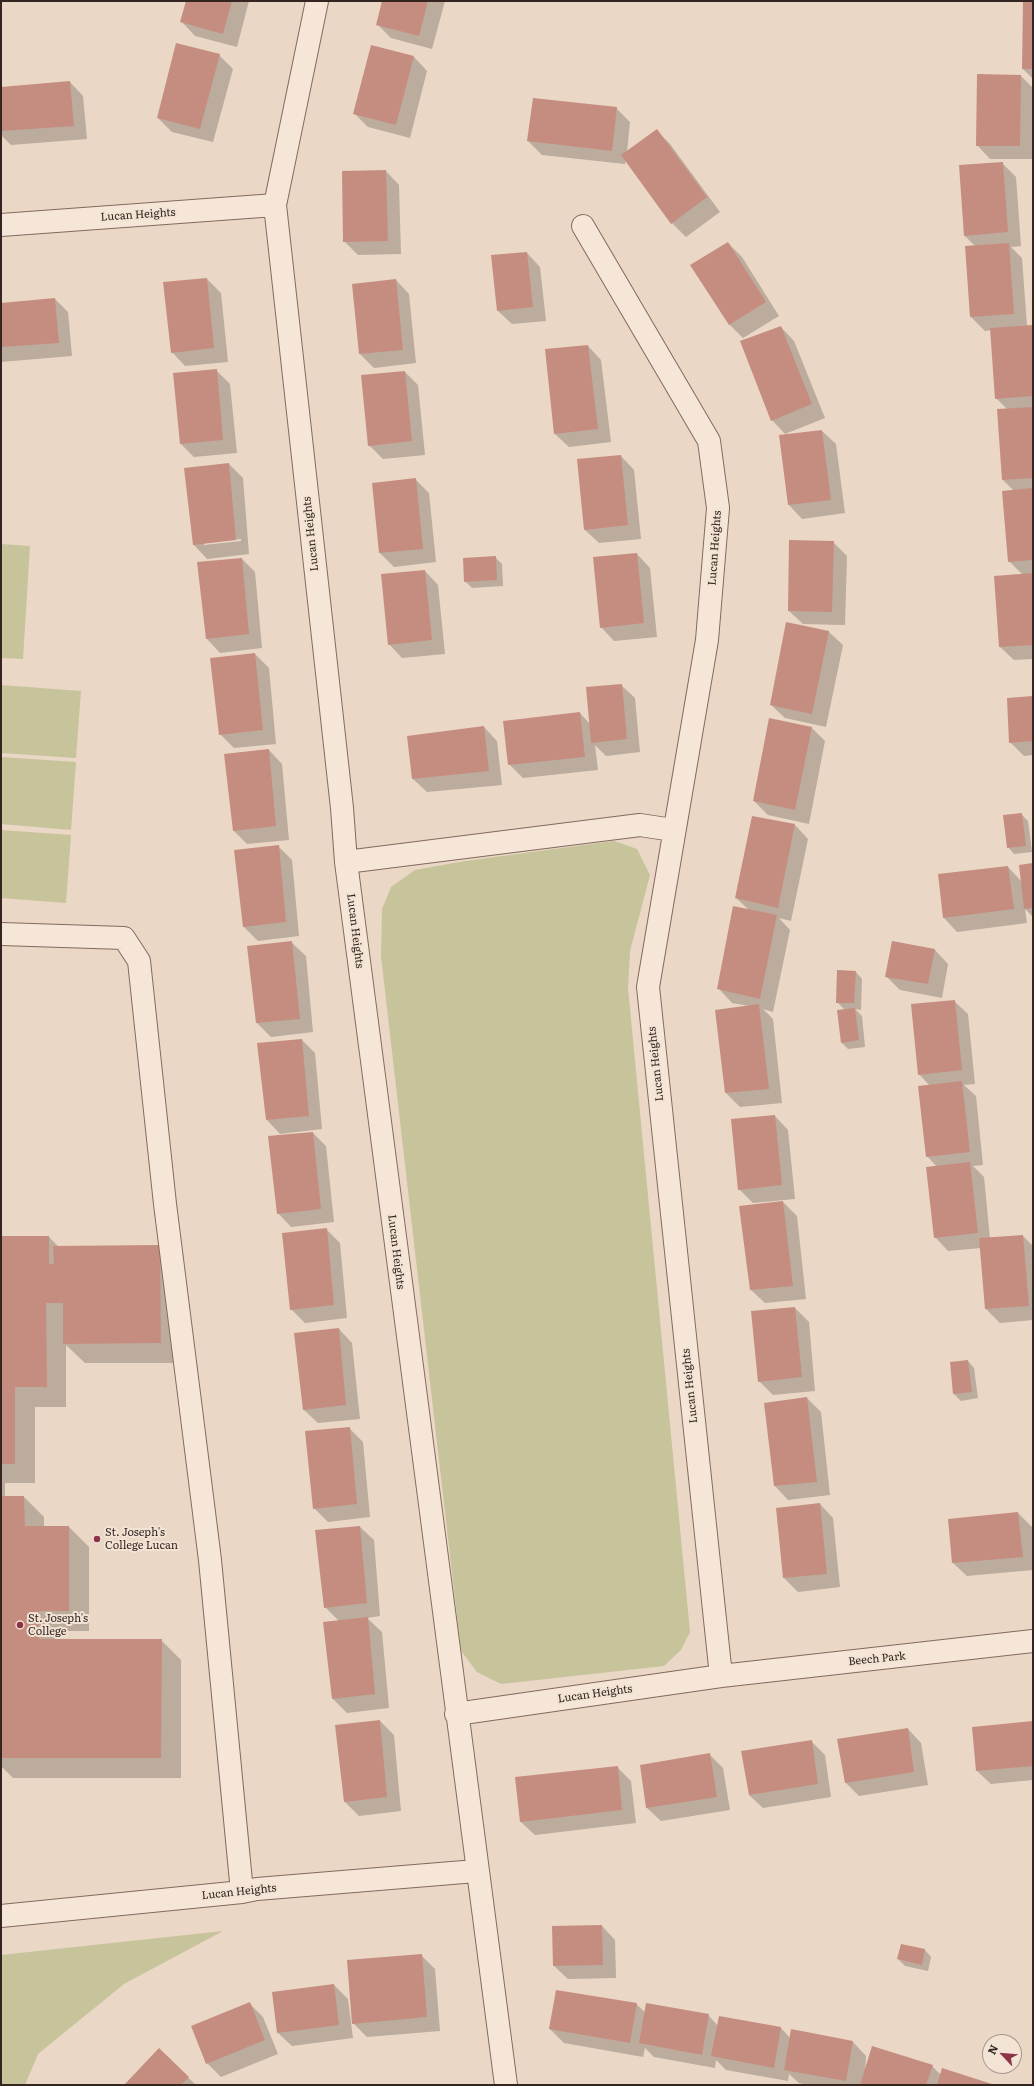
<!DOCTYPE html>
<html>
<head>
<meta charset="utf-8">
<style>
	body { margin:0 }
	#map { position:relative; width:1034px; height:2086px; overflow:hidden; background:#ead7c6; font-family:Literata,serif }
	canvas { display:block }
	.frame { position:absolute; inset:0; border:2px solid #352520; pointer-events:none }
	.north { position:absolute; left:982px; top:2034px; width:40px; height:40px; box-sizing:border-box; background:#f2e3d5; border:1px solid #a6978d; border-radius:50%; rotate:296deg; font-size:11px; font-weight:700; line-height:16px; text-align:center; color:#352520 }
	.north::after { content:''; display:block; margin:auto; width:14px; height:18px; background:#8d3347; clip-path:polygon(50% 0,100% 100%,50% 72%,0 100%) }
</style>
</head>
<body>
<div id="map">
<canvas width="1034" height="2086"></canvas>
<div class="frame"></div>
<div class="north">N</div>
</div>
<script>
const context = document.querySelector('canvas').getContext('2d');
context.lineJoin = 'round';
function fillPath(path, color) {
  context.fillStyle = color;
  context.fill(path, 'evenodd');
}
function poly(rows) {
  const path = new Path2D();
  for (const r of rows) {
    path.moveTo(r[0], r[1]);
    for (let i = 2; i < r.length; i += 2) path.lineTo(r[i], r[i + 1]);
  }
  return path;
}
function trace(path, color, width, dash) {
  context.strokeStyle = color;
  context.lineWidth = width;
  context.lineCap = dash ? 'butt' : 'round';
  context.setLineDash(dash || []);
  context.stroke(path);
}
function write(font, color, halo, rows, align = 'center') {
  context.font = font + ' Literata,serif';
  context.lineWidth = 4;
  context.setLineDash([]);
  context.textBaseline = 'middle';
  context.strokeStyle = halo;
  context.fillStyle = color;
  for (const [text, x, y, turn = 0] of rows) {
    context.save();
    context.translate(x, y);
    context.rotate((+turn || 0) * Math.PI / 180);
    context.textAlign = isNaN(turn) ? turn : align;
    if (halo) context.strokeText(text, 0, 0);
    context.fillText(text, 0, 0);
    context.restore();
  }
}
fillPath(poly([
	[1,544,30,546,23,659,1,658],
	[1,685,81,691,76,758,1,753],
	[1,757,76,762,71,830,1,824],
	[1,830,71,835,66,903,1,898],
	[614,841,637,849,650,875,630,951,628,988,690,1632,681,1650,664,1666,501,1684,477,1672,461,1651,381,956,382,909,391,887,415,870,465,861],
	[223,1931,124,1984,38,2054,25,2085,1,2085,1,1955]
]), '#c7c39b');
fillPath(poly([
	[187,1,249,1,237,47,195,36,182,22],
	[384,1,445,1,432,49,391,38,378,25],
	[1024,1,1033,1,1033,79,1023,69],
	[219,55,233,69,213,142,172,132,158,118],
	[414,57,427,71,410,138,368,127,354,113],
	[1021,76,1033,88,1033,159,990,159,977,145],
	[70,82,83,96,87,139,11,145,1,135,1,88],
	[616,108,630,122,627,152,657,131,670,144,720,212,686,237,672,223,626,159,625,164,542,155,528,141],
	[1002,163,1016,177,1021,246,1011,247,1022,258,1027,326,1033,326,1033,659,1014,660,1000,647,1023,575,1009,561,1014,491,1003,480,998,410,1008,410,996,398,991,330,985,331,971,317,976,247,965,236],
	[386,171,399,185,401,254,358,255,344,241],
	[728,243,742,257,779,316,743,338,730,325,692,266],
	[527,253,540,267,546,321,512,324,498,311],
	[207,279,221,293,228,362,185,366,172,352],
	[396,280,409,294,416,363,374,368,360,354],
	[55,299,68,312,72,356,1,362,1,304],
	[781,327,794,341,825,418,785,434,772,420],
	[588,346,601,360,611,442,569,447,555,434],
	[216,370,230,384,237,453,194,457,181,444],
	[405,372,418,385,425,455,383,459,369,445],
	[822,431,836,444,845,513,802,519,789,505,780,436],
	[621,456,634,470,641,539,599,543,585,530],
	[229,464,243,478,249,554,207,559,194,545],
	[241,539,241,541,204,545,204,543],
	[415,479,429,493,436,562,394,567,380,553],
	[833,542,847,556,845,625,803,624,789,611],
	[637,554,650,568,657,637,614,641,601,627],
	[495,557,502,564,503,586,472,588,465,581],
	[242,559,255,572,262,648,220,653,207,639,198,563],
	[425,571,438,585,445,654,402,658,389,644],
	[787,623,829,632,843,645,826,727,785,718,771,705],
	[255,654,269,668,276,744,234,748,220,734],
	[621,685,635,698,640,752,606,756,595,745,598,770,523,778,509,764,580,713,590,724],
	[1033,697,1033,755,1024,756,1010,742],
	[484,727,497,741,502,785,427,792,413,779],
	[812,728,825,741,809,824,768,815,754,801],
	[269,750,282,764,289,840,247,844,234,831],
	[1021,814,1028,821,1032,852,1014,854,1008,847],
	[795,825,808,839,791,921,779,918,790,930,773,1012,763,1009,773,1019,782,1103,740,1107,726,1093,716,1011,749,1006,732,1003,719,989,749,910,736,898],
	[278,846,292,860,299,936,258,941,244,927],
	[1033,864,1033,917,1025,909,1027,923,957,932,944,918,1008,867,1021,881],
	[893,942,935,950,948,964,942,998,900,990,886,976],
	[292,943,306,956,313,1032,271,1037,257,1023,248,947],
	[856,972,862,979,861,1010,855,1009,862,1016,865,1047,848,1049,841,1042,845,1010,837,1002],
	[954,1001,968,1014,975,1084,964,1085,976,1096,983,1165,973,1166,984,1177,990,1239,1023,1236,1033,1246,1033,1320,1000,1323,986,1309,981,1248,948,1251,935,1237,937,1167,927,1156,930,1086,919,1074],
	[302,1040,315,1053,322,1129,280,1134,267,1120],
	[775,1116,788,1130,795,1199,753,1203,739,1189],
	[313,1133,326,1146,334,1222,291,1227,278,1213],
	[783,1202,797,1216,806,1299,765,1303,751,1290,740,1207],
	[326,1229,340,1243,347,1318,305,1323,291,1309],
	[1,1237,49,1237,59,1247,160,1246,180,1363,85,1363,66,1345,66,1407,35,1407,35,1483,5,1483,5,1497,24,1497,44,1517,44,1527,69,1527,89,1547,89,1631,59,1631,59,1640,161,1640,181,1660,181,1778,13,1778,1,1766],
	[795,1308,809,1322,815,1391,773,1395,759,1381],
	[339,1329,352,1343,360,1419,318,1423,304,1410],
	[968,1361,974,1368,978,1398,961,1401,954,1394,951,1363],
	[807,1398,821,1412,830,1495,788,1500,775,1486,765,1404],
	[349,1428,363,1442,370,1517,328,1522,314,1508],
	[820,1504,833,1518,840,1587,798,1592,784,1578,777,1509],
	[1018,1513,1033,1528,1033,1570,967,1576,953,1563],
	[360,1527,374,1540,380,1616,367,1618,382,1632,389,1708,347,1713,333,1699,339,1621,325,1607],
	[380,1721,394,1735,401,1811,359,1816,345,1802,337,1726],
	[1033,1722,1033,1780,991,1784,977,1771],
	[908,1729,921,1743,928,1785,859,1796,846,1783],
	[811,1741,825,1755,831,1797,763,1808,749,1795],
	[709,1754,723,1768,730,1810,661,1821,647,1808],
	[617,1767,631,1781,636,1823,535,1835,521,1822],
	[602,1926,615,1940,616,1978,568,1979,554,1966],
	[925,1950,931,1957,928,1971,905,1966,898,1959],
	[421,1955,435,1969,440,2031,367,2037,353,2023],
	[334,1985,348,1999,353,2038,292,2046,278,2033],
	[249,2003,263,2017,278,2054,221,2077,207,2063],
	[636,2004,646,2013,708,2015,718,2026,720,2017,781,2028,790,2038,853,2042,866,2056,865,2073,932,2066,941,2075,992,2085,808,2085,799,2083,789,2074,788,2081,726,2070,716,2060,715,2068,654,2057,645,2048,643,2057,564,2043,550,2029],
	[159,2050,196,2085,125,2085]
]), '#0003');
fillPath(poly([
	[186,1,232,1,223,34,180,22],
	[382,1,428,1,419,36,376,25],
	[1023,1,1033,1,1033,69,1022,69],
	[176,43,220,54,200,129,157,118],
	[371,45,414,56,396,125,353,114],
	[977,74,1021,75,1020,146,976,146],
	[70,81,74,126,1,131,1,87],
	[533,98,617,107,612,151,527,141],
	[657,129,707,197,671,224,621,155],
	[1003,162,1008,232,964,236,959,165],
	[386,170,388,241,343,242,342,171],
	[728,242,766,302,729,325,690,265],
	[1009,243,1014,314,970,317,965,246],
	[527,252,533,307,497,311,491,255],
	[207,278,214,348,171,353,163,282],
	[396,279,403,350,359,354,352,284],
	[55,298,59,343,1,347,1,303],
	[1033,325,1033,396,995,399,990,328],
	[781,326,812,404,771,421,740,341],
	[588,345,598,429,554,434,545,349],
	[217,369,223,440,180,444,173,373],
	[405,371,412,441,368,446,361,375],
	[1033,407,1033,478,1002,480,997,409],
	[822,430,831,500,788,505,779,435],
	[621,455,628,525,584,530,577,459],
	[229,463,236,540,193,545,184,468],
	[416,478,423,549,379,553,372,483],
	[1033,488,1033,560,1008,562,1002,491],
	[789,540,834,541,832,612,788,611],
	[637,553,644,623,600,628,593,557],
	[496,556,497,580,464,582,463,558],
	[242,558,249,634,206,639,197,562],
	[425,570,432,640,388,645,381,574],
	[1033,573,1033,645,999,647,994,576],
	[786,622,829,631,812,714,770,705],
	[255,653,263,730,219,735,210,658],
	[622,684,627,739,591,743,586,687],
	[1033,696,1033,741,1009,743,1007,698],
	[580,712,585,757,508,765,503,721],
	[769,718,812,727,795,810,753,801],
	[484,726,489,771,412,779,407,736],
	[269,749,276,826,233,831,224,754],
	[1022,813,1026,846,1007,848,1003,815],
	[752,816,795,824,778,908,735,898],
	[279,845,286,922,243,927,234,850],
	[1033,863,1033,908,1024,909,1019,865],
	[1008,866,1014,909,943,918,938,874],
	[733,906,777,915,760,999,717,989],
	[292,941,300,1019,256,1023,247,946],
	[892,941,935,949,928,984,885,977],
	[837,970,856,971,854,1003,836,1003],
	[955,1000,962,1070,918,1075,911,1004],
	[759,1004,769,1089,725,1093,715,1010],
	[855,1008,859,1040,841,1043,837,1010],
	[302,1039,309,1116,266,1120,257,1043],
	[962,1081,970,1152,926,1157,918,1086],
	[775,1115,782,1185,738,1190,731,1119],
	[313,1132,321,1209,277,1214,268,1136],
	[970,1162,978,1233,934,1238,926,1167],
	[783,1201,793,1286,750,1290,739,1206],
	[327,1228,334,1305,290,1310,282,1233],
	[1023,1235,1029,1306,985,1309,979,1238],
	[1,1236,49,1236,49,1264,54,1264,53,1246,160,1245,161,1343,63,1344,63,1303,46,1303,47,1387,15,1387,15,1464,1,1464],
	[795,1307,802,1377,758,1382,751,1311],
	[339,1328,346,1405,303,1410,294,1333],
	[968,1360,972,1392,953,1394,950,1362],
	[807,1397,817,1482,774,1486,764,1403],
	[350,1427,357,1504,313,1509,305,1431],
	[1,1496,24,1496,25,1526,69,1526,69,1611,39,1611,39,1639,162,1639,161,1758,1,1758],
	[820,1503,827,1574,783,1578,776,1508],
	[1018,1512,1023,1557,952,1563,948,1519],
	[360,1526,367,1603,324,1608,315,1530],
	[368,1617,375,1694,332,1699,323,1622],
	[380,1720,387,1797,344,1802,335,1725],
	[1033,1721,1033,1766,976,1771,972,1727],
	[908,1728,914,1772,845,1783,837,1739],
	[812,1740,818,1784,749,1795,741,1751],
	[710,1753,717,1797,646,1808,640,1765],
	[618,1766,622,1810,520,1822,515,1777],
	[602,1925,603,1965,553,1966,552,1926],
	[901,1944,925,1949,922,1965,897,1959],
	[422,1954,427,2017,352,2024,347,1960],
	[334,1984,339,2025,277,2033,272,1992],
	[556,1990,637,2003,630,2043,549,2029],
	[250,2002,265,2040,206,2064,191,2026],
	[646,2003,709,2014,702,2055,639,2043],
	[719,2016,781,2027,774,2068,711,2056],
	[791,2029,853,2041,846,2081,784,2070],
	[872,2046,933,2065,926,2085,860,2085],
	[159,2048,189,2077,181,2085,124,2085],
	[942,2068,995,2085,937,2085]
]), '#c58d7f');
const minor = poly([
	[317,1,275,205,342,808,346,862,506,2085],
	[1,225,275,205],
	[346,862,640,825,673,830],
	[1,934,124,938,139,961,165,1204,210,1560,242,1892],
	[721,1676,1033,1641],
	[456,1714,721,1676,648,987,707,640,718,508,709,441,583,226],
	[1,1916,242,1892,257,1889,476,1871]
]);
trace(minor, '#84695d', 24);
trace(minor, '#f6e6d8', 22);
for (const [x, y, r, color] of [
	[97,1539,4,"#8d3347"],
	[20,1625,4,"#8d3347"]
]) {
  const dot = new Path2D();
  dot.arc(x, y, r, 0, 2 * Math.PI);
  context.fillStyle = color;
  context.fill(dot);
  trace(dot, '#f2e3d5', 1.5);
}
write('11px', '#352520', '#f2e3d5', [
	["Lucan Heights",138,215,-4],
	["Lucan Heights",311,534,-96],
	["Lucan Heights",715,548,-86],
	["Lucan Heights",355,931,83],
	["Lucan Heights",656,1064,-96],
	["Lucan Heights",396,1252,83],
	["Lucan Heights",690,1386,-96],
	["Beech Park",877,1659,-6],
	["Lucan Heights",595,1694,-8],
	["Lucan Heights",239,1892,-6]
]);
write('11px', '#352520', '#f2e3d5', [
	["St. Joseph's",105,1533],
	["College Lucan",105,1546],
	["St. Joseph's",28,1619],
	["College",28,1632]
], 'left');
</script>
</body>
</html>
